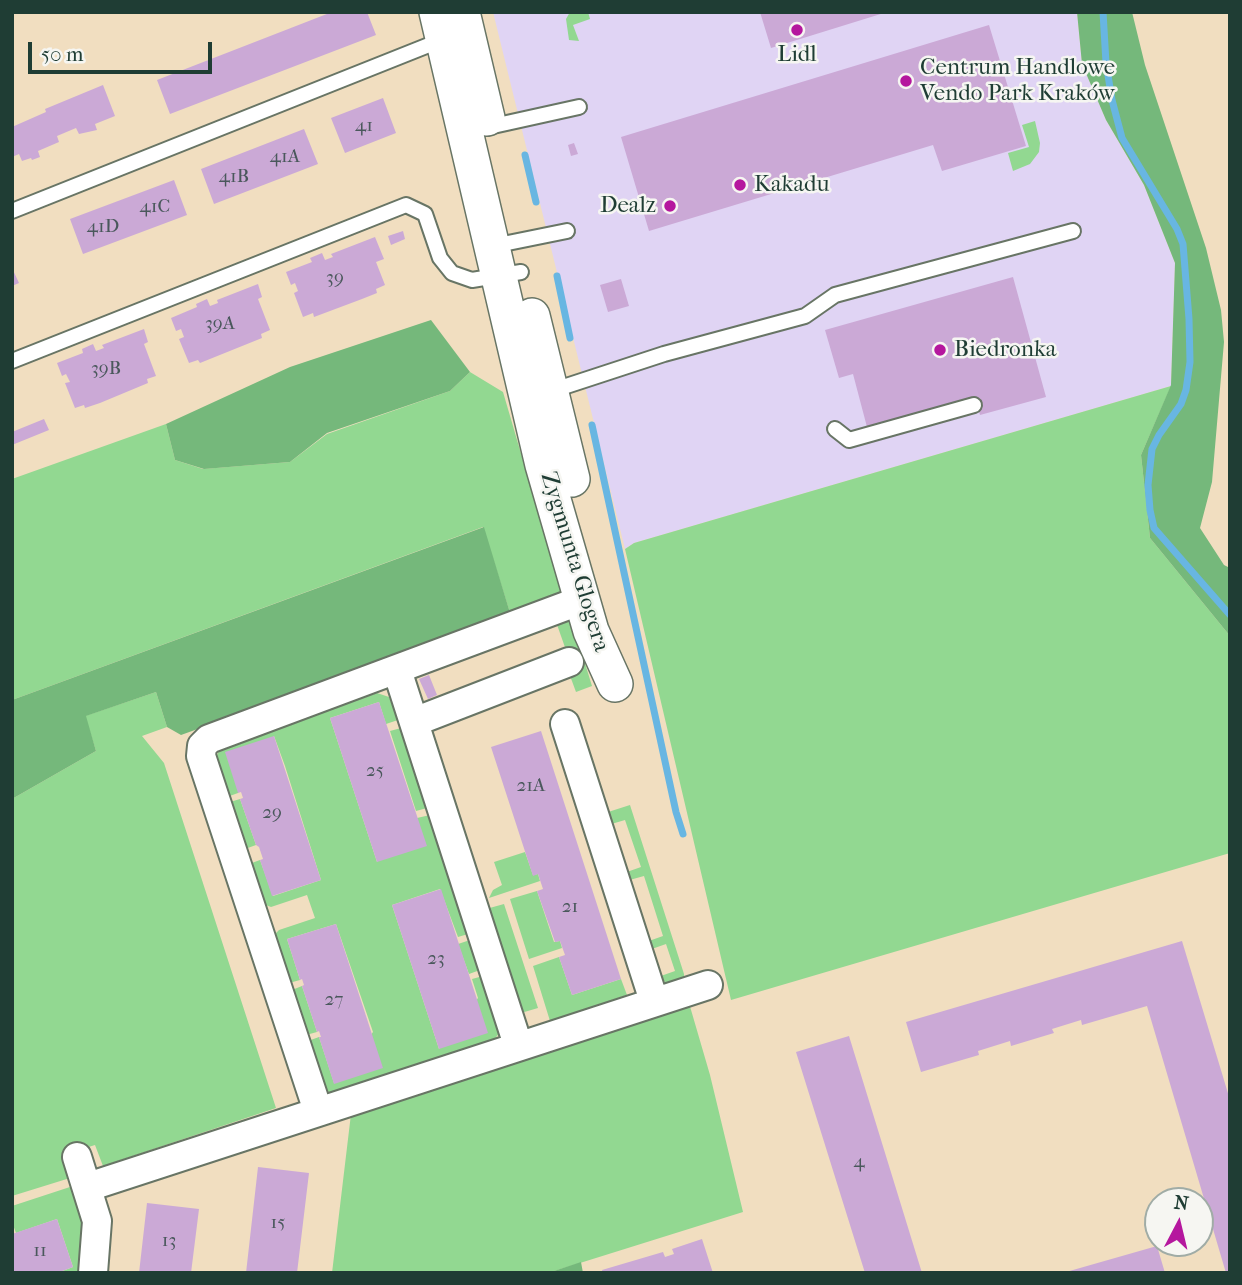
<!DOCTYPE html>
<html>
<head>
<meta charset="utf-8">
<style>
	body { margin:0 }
	#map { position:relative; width:1242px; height:1285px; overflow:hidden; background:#f1dec0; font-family:"IM FELL French Canon",serif }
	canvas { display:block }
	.frame { position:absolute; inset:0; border:14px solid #1f3d34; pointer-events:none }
	.north { position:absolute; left:1144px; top:1187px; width:70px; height:70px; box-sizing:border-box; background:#f6f6f2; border:2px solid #a0aca6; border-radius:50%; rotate:7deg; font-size:19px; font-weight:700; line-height:28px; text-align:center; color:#1f3d34 }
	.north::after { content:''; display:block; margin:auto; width:24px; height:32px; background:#b5179e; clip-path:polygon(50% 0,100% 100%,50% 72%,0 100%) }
	.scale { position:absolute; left:28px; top:42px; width:184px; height:32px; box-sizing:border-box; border:4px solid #1f3d34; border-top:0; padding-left:9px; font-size:21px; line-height:24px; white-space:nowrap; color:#1f3d34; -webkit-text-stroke:5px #f6f6f2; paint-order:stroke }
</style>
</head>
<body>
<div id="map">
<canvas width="1242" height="1285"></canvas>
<div class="frame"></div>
<div class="north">N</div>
<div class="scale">50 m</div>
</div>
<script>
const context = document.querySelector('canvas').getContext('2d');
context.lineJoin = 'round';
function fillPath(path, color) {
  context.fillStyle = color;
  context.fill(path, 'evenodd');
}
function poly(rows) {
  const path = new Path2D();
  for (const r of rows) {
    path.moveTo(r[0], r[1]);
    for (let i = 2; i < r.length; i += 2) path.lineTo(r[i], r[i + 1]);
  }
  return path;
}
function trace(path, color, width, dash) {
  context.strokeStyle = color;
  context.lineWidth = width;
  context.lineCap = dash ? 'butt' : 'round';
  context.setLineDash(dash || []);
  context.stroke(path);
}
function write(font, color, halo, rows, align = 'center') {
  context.font = font + ' "IM FELL French Canon",serif';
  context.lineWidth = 5;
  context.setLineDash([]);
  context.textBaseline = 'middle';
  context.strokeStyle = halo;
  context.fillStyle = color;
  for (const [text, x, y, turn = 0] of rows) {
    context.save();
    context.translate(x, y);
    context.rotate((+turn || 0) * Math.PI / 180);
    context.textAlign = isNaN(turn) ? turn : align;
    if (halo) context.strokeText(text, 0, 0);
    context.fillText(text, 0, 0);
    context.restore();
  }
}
fillPath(poly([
	[493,12,1077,12,1082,64,1106,120,1144,185,1175,263,1171,386,634,543,625,549]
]), '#e0d4f4');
fillPath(poly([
	[570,12,588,12,590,19,573,25,579,41,569,40,566,19],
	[1035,121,1040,143,1039,152,1030,164,1013,171,1008,153,1029,147,1022,125],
	[470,372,503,392,563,597,511,616,483,527,12,700,12,479,166,424,175,460,203,469,290,462,327,434,450,391],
	[1171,386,1141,455,1150,538,1230,636,1230,853,731,1000,625,549,634,543],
	[571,618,592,686,576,692,569,673,567,653,555,619],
	[156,692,167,727,142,736,164,763,276,1108,103,1166,95,1145,63,1155,70,1178,12,1196,12,799,96,751,85,716],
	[377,693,389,697,398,720,386,724,379,702,330,718,377,862,417,818,430,815,468,934,458,937,440,889,392,905,439,1049,478,998,472,979,483,976,500,1032,494,1040,331,1093,325,1090,308,1041,319,1037,334,1083,373,1032,336,924,287,939,300,980,289,983,274,935,279,930,315,918,307,895,271,907,263,904,249,864,260,860,273,896,321,880,285,766,274,736,238,793,227,797,216,757,220,749],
	[401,728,427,808,416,811,390,731],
	[240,799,256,845,245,849,230,802],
	[630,805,684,974,684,978,668,984,658,977,675,971,666,944,649,950,646,942,663,936,644,876,626,881,624,873,641,867,625,820,608,825,605,813],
	[525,852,533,875,538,874,540,881,489,898,493,890,502,885,494,862],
	[537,891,554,942,560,941,562,948,529,959,510,899],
	[504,904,538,1008,521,1013,486,909],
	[470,940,480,970,469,974,458,944],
	[559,957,572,995,621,979,627,995,550,1021,533,966],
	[302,986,317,1032,306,1035,292,990],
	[689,1003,710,1075,743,1212,548,1273,332,1273,351,1114],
	[73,1186,87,1237,84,1273,57,1273,73,1267,57,1219,16,1233,12,1222,12,1206]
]), '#92d891');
fillPath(poly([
	[1077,12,1132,12,1145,65,1206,248,1221,310,1224,342,1212,482,1200,528,1224,565,1230,568,1230,636,1150,538,1141,455,1171,385,1175,263,1144,185,1106,120,1082,64],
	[431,320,470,372,450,391,327,433,290,462,204,469,175,460,166,424,290,367],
	[484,527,511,616,181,735,167,727,156,692,86,716,96,751,12,799,12,700],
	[581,1262,583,1273,548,1273]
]), '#75b87b');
trace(poly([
	[1103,12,1106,63,1112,100,1122,138,1177,229,1183,244,1189,319,1190,362,1186,390,1181,404,1159,435,1152,449,1148,485,1150,510,1154,528,1230,615],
	[525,155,536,202],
	[557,276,570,338],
	[592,425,676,812,683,834]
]), '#68b6e2', 7);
fillPath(poly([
	[332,12,367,12,376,35,170,114,157,80],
	[760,12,884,12,884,13,771,48],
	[989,25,1026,146,942,171,933,145,649,231,621,137],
	[103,85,115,116,95,124,97,130,79,134,76,128,57,136,59,142,38,151,40,157,32,160,31,158,22,161,19,154,12,157,12,127,46,112,45,109],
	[383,98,396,133,345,153,331,118],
	[304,129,318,164,214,204,201,169],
	[574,143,578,154,571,156,568,145],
	[174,180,187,215,83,254,70,219],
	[403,231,405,239,391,245,388,236],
	[375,237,384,259,376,262,385,285,376,289,377,293,362,299,314,317,313,313,303,317,294,293,298,291,295,283,291,285,286,272,312,262,310,258,322,253,325,260,333,257,331,254],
	[12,268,19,283,12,286],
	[1013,277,1046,397,980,415,975,397,867,427,853,374,839,378,825,330],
	[621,279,629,306,608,312,600,285],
	[258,284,262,297,258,299,270,330,261,334,262,338,200,363,198,360,189,363,179,339,184,337,181,329,176,331,171,318,197,307,196,304,207,299,210,306,218,303,217,300],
	[144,329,148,342,144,344,156,376,147,379,148,383,100,403,85,408,84,405,75,408,65,383,70,382,66,374,62,376,57,363,83,353,82,349,93,344,96,351,104,348,102,345],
	[44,419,49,430,12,445,12,432],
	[429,675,437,695,428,699,419,679],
	[379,702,427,846,377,862,330,718],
	[541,731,621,979,572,995,559,957,565,955,560,941,555,942,537,891,543,889,538,874,533,876,491,747],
	[274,736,321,880,272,896,260,860,263,859,259,847,256,845,240,799,243,798,241,792,238,793,225,752],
	[441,889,488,1033,439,1049,392,905],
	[336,924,383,1068,334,1084,319,1037,321,1037,319,1031,317,1032,302,986,304,985,302,979,300,980,287,939],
	[1182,941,1230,1100,1230,1273,1226,1273,1147,1006,1082,1025,1081,1020,1052,1029,1054,1033,1011,1046,1010,1041,978,1051,979,1055,921,1072,906,1022],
	[849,1036,922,1273,865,1273,796,1052],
	[258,1167,309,1173,297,1273,246,1273],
	[147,1203,199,1209,191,1273,139,1273],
	[57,1219,73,1267,57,1273,12,1273,12,1234],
	[702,1239,713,1273,603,1273,602,1270,663,1252,665,1257,674,1254,672,1249],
	[1157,1246,1165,1273,1066,1273,1066,1272]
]), '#cba9d6');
const service = poly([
	[484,128,579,107],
	[12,211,444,39],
	[493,246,567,231],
	[12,361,406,205,425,214,440,258,452,273,472,280,521,272],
	[551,391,664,354,805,316,835,295,1073,231],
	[835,429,849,440,974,405]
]);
const minor = poly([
	[397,670,518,1045],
	[414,722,569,662],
	[565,724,654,1001],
	[318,1111,201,756,202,746,209,739,582,600],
	[77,1157,97,1221,93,1273],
	[88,1187,708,985]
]);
const tertiary = poly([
	[437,12,543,465,591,631,615,684],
	[462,12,487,118],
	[532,316,572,479]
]);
trace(service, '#687565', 18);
trace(minor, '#687565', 32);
trace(tertiary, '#687565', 38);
trace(service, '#fff', 14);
trace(minor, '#fff', 28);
trace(tertiary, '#fff', 35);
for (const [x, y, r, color] of [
	[797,30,7,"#b5179e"],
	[906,81,7,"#b5179e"],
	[740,185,7,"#b5179e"],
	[670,206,7,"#b5179e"],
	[940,350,7,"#b5179e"]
]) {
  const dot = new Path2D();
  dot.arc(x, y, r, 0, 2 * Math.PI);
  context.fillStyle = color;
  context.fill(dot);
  trace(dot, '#f6f6f2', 2.5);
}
write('19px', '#4a585c', null, [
	["41",364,126],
	["41A",285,157],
	["41B",234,177],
	["41C",155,207],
	["41D",103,227],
	["39",335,278],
	["39A",220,324],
	["39B",106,369],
	["25",375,771],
	["21A",531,786],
	["29",272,813],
	["21",570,907],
	["23",436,959],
	["27",334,1000],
	["4",859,1162],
	["15",278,1223],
	["13",169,1241],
	["11",40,1251]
]);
write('23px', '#1f3d34', '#f6f6f2', [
	["Lidl",797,55,"center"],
	["Centrum Handlowe",920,68],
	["Vendo Park Kraków",920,94],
	["Kakadu",754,185],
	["Dealz",656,206,"right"],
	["Biedronka",954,350]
], 'left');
write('23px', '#1f3d34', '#f6f6f2', [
	["Zygmunta Glogera",574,562,73]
]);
</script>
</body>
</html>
